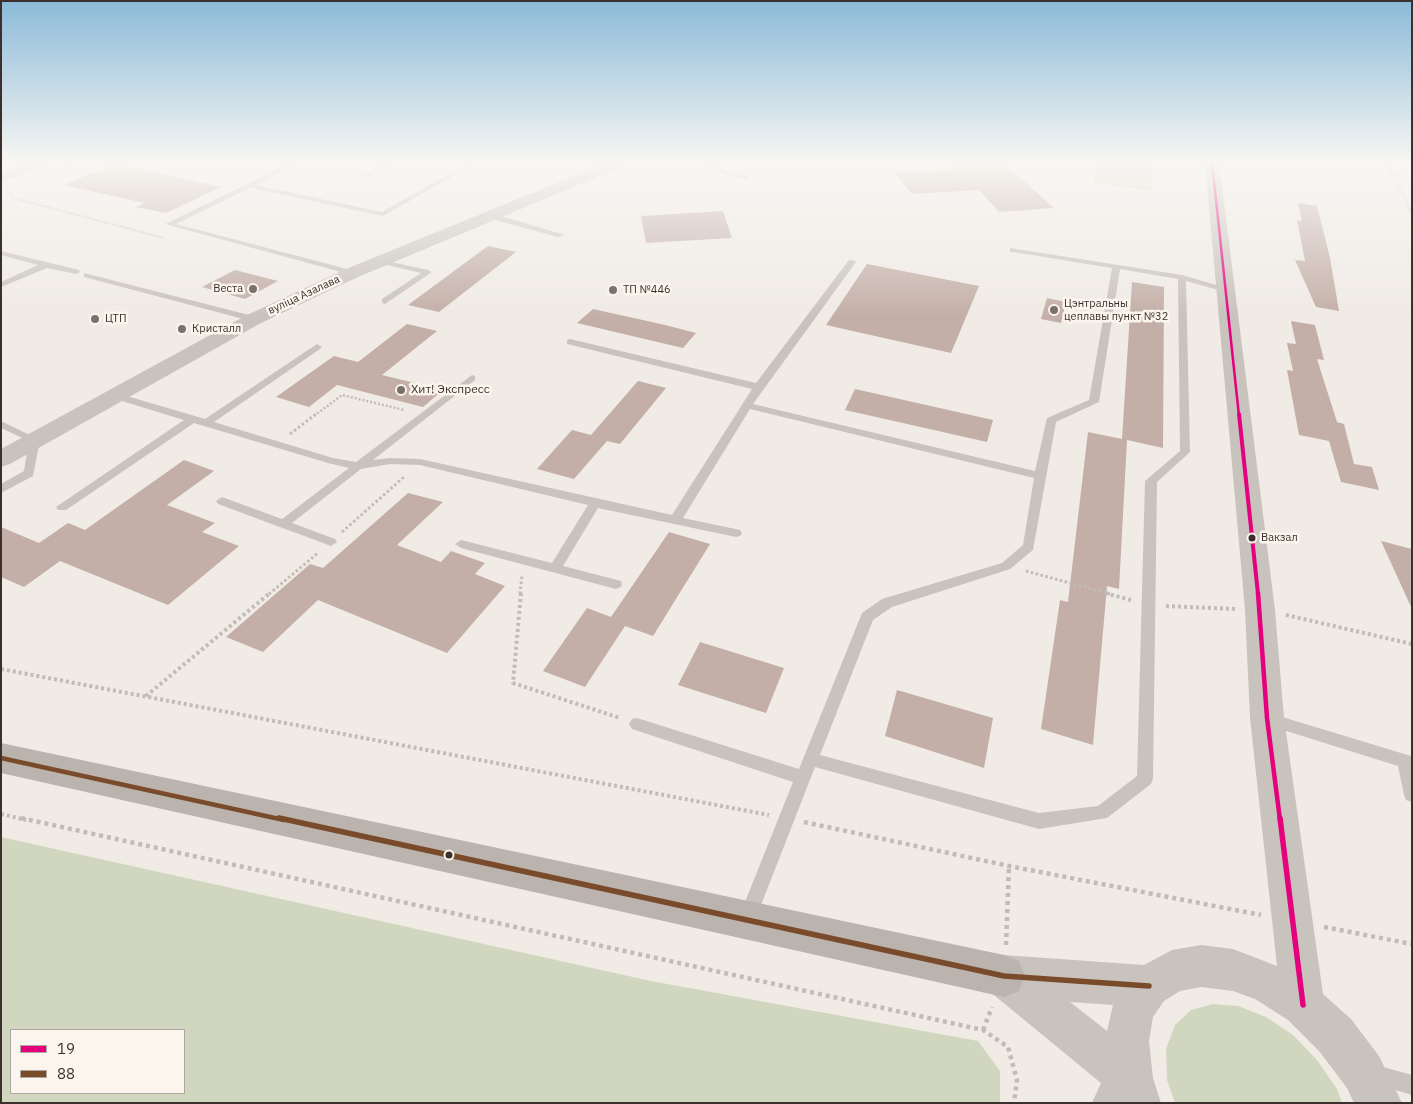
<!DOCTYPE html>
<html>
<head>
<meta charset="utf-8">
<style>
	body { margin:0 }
	#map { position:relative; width:1413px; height:1104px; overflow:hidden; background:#f0ebe5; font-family:"IBM Plex Sans",sans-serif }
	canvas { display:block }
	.frame { position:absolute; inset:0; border:2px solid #3b302b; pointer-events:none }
	.legend { position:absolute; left:10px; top:1029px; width:175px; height:65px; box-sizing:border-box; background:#fbf5ee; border:1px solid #aea6a0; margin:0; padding:6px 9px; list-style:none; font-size:15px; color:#3b302b }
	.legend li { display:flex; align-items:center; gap:10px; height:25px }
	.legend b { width:25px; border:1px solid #aea6a0 }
</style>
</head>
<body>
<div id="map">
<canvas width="1413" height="1104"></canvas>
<div class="frame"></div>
<ul class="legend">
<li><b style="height:6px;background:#e5007d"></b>19</li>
<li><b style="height:6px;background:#7a4b2a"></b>88</li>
</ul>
</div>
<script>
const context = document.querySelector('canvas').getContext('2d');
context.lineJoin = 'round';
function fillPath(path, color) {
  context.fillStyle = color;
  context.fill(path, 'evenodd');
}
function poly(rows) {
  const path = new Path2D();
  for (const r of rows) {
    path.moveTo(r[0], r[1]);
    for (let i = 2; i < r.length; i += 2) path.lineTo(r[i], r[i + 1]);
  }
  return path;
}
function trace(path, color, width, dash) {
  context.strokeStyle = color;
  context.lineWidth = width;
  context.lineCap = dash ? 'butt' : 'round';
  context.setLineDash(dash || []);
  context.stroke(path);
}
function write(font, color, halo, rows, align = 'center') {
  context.font = font + ' "IBM Plex Sans",sans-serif';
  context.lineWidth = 5;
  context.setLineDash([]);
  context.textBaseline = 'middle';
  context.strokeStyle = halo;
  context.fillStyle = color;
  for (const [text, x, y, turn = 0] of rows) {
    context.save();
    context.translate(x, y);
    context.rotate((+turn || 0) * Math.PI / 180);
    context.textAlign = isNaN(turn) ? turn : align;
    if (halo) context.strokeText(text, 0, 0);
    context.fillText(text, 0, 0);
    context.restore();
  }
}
fillPath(poly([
	[1097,162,1152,162,1151,191,1094,183],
	[1,837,651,981,978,1041,1000,1071,1000,1103,1,1103],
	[11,1030,184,1030,184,1093,11,1093],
	[1213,1004,1238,1006,1266,1017,1293,1035,1317,1060,1337,1089,1342,1103,1175,1103,1167,1080,1166,1049,1175,1025,1191,1010]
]), '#d1d6bf');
fillPath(poly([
	[953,162,1003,162,1054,208,999,212,979,190,912,194,894,172,959,169],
	[115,164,221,187,166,213,136,207,144,203,63,185],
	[1298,203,1317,206,1330,258,1339,311,1316,307,1295,260,1305,261,1297,220,1302,221],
	[723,211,732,238,646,243,641,216],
	[488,246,516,252,439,312,408,305],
	[867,264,979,286,951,353,826,325],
	[235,270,278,281,245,299,202,287],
	[1132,282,1164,287,1163,448,1127,440,1119,589,1107,586,1093,745,1041,729,1060,600,1068,602,1088,432,1122,439],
	[1047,298,1066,302,1061,323,1041,319],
	[593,309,665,325,696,333,683,348,577,323],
	[1291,321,1315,325,1324,360,1317,359,1337,422,1344,424,1354,464,1372,467,1379,490,1341,482,1329,441,1299,435,1287,370,1293,371,1287,343,1296,344],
	[407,324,437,331,382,375,443,390,423,407,337,385,309,407,276,397,334,356,358,362],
	[638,381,666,388,620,444,607,441,574,479,537,469,572,430,591,435],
	[855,389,993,420,987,442,845,410],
	[184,460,214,471,167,505,215,523,202,532,239,546,168,605,60,561,24,587,1,577,1,527,39,543,68,523,85,530],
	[408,493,443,502,397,545,441,562,451,551,485,563,475,574,505,586,447,653,318,600,263,652,226,637,310,564,323,568],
	[669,532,710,544,653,636,625,626,585,687,543,671,587,608,611,617],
	[1381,541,1412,549,1412,609],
	[700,642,784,668,766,713,678,685],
	[897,690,993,718,984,768,885,736]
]), '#c3afa7');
trace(poly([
	[58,170,78,162],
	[1398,185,1412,214],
	[10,191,13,198,164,238]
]), '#c2bbb6', 2, [1, 1]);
trace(poly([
	[314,416,342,395,404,410]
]), '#c2bbb6', 2.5, [2, 2]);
trace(poly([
	[290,434,316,414],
	[342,532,404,477],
	[1026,571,1110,594],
	[269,594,318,553],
	[520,594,522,575]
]), '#c2bbb6', 3, [2.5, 2.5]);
trace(poly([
	[521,593,513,683,620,718],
	[1105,593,1131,600],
	[1166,606,1235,609],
	[1286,615,1412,644],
	[1,669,769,815],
	[146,696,270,593],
	[1,814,26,820]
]), '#c2bbb6', 4, [3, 3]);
trace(poly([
	[21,818,983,1030,1008,1047,1017,1080,1014,1103],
	[804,822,1009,866,1261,915],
	[1324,927,1412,944],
	[1006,945,1009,866],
	[983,1030,992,1007]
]), '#c2bbb6', 4.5, [4, 4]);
fillPath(poly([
	[292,162,301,162,256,185,382,212,470,162,478,162,383,216,250,188,176,224,355,271,355,275,352,275,165,224,292,162],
	[387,162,395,162,368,177,363,176,387,162],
	[700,162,709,162,730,172,750,177,747,179,726,175,700,162],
	[1382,162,1388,162,1395,177,1391,177,1382,162],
	[488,214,494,214,565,235,558,237,488,218,488,214],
	[1010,248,1182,275,1230,289,1226,292,1186,281,1190,452,1157,482,1153,779,1151,784,1107,818,1039,829,815,767,754,923,748,926,742,923,739,917,793,782,632,729,629,724,632,719,637,718,799,769,862,613,882,599,1002,563,1023,545,1034,478,750,409,683,518,740,530,742,533,740,536,736,537,598,508,563,566,621,581,622,584,621,587,616,589,461,548,455,544,461,540,552,563,588,505,420,465,390,464,361,469,292,523,335,539,337,542,331,546,218,504,216,501,222,497,282,519,349,468,328,463,194,423,66,510,58,510,56,507,184,420,112,398,112,394,120,394,205,419,317,344,322,347,320,349,214,422,333,458,356,462,472,375,475,376,475,380,373,460,390,458,420,459,672,515,752,389,567,344,567,340,570,339,756,383,849,260,852,260,856,262,753,404,1035,471,1047,418,1089,400,1112,268,1013,252,1010,252,1010,248],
	[1120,269,1178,279,1180,451,1145,481,1137,776,1098,806,1039,813,820,755,873,620,892,607,1010,569,1033,550,1056,422,1099,402,1120,269],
	[1,251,79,270,80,272,76,274,47,268,1,287,1,282,38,265,1,255,1,251],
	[378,259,428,270,432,272,385,304,382,303,382,299,421,273,378,263,378,259],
	[84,273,257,317,258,319,254,322,251,321,84,277,84,273],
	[1,421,40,440,33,476,1,493,1,484,24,471,29,441,1,428,1,421],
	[1269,713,1411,756,1412,802,1406,800,1404,795,1398,766,1264,724,1261,719,1264,714,1269,713],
	[1376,1065,1412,1075,1412,1095,1369,1082,1366,1075,1369,1068,1376,1065]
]), '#c9c3be');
fillPath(poly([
	[29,162,50,162,48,165,1,182,1,173,29,162],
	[608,162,628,162,626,165,358,277,261,323,10,464,1,467,1,449,247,315,346,269,608,162],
	[1205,162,1219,162,1275,610,1284,718,1323,994,1351,1019,1379,1056,1402,1103,1354,1103,1347,1088,1319,1051,1288,1020,1255,999,1233,991,1201,987,1180,991,1164,1001,1153,1017,1149,1041,1153,1078,1161,1103,1092,1103,1101,1083,989,991,983,976,989,961,1004,955,1144,965,1172,950,1201,945,1233,949,1277,966,1250,718,1245,610,1205,162],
	[1070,1002,1113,1005,1107,1031,1070,1002]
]), '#c9c3be');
fillPath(poly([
	[1,743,1004,955,1019,961,1025,976,1019,991,1004,997,1,773,1,743]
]), '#bab3ae');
trace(poly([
	[1212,162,1239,416]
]), '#e5007d', 2.5);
trace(poly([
	[1239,414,1258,594]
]), '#e5007d', 4);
trace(poly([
	[1258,593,1267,718,1280,820]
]), '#e5007d', 4.5);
trace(poly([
	[1280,818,1303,1005]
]), '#e5007d', 5.5);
trace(poly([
	[1,758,284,820]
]), '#7a4b2a', 4.5);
trace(poly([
	[279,818,1004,976,1149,986]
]), '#7a4b2a', 5.5);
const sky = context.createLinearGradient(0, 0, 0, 317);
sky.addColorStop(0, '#8bbad8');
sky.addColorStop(0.51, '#f8f6f3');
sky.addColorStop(1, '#f8f6f300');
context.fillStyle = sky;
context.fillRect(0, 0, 1413, 317);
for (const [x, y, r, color] of [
	[253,289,5,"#7a716c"],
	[613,290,5,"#7a716c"],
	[1054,310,5,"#7a716c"],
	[95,319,5,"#7a716c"],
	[182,329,5,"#7a716c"],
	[401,390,5,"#7a716c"],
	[1252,538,4.5,"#3b302b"],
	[449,855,4.5,"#3b302b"]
]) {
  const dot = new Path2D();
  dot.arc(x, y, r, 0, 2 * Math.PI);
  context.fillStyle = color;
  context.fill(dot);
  trace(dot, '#fbf5ee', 2);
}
write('11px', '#3b302b', '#fbf5ee', [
	["Веста",243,289,"right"],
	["ТП №446",623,290],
	["Цэнтральны",1064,304],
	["цеплавы пункт №32",1064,317],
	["ЦТП",105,319],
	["Кристалл",192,329]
], 'left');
write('11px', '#3b302b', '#fbf5ee', [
	["вуліца Азалава",304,295,-25]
]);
write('11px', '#3b302b', '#fbf5ee', [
	["Вакзал",1261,538]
], 'left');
write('12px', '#3b302b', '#fbf5ee', [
	["Хит! Экспресс",411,390]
], 'left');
</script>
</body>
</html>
